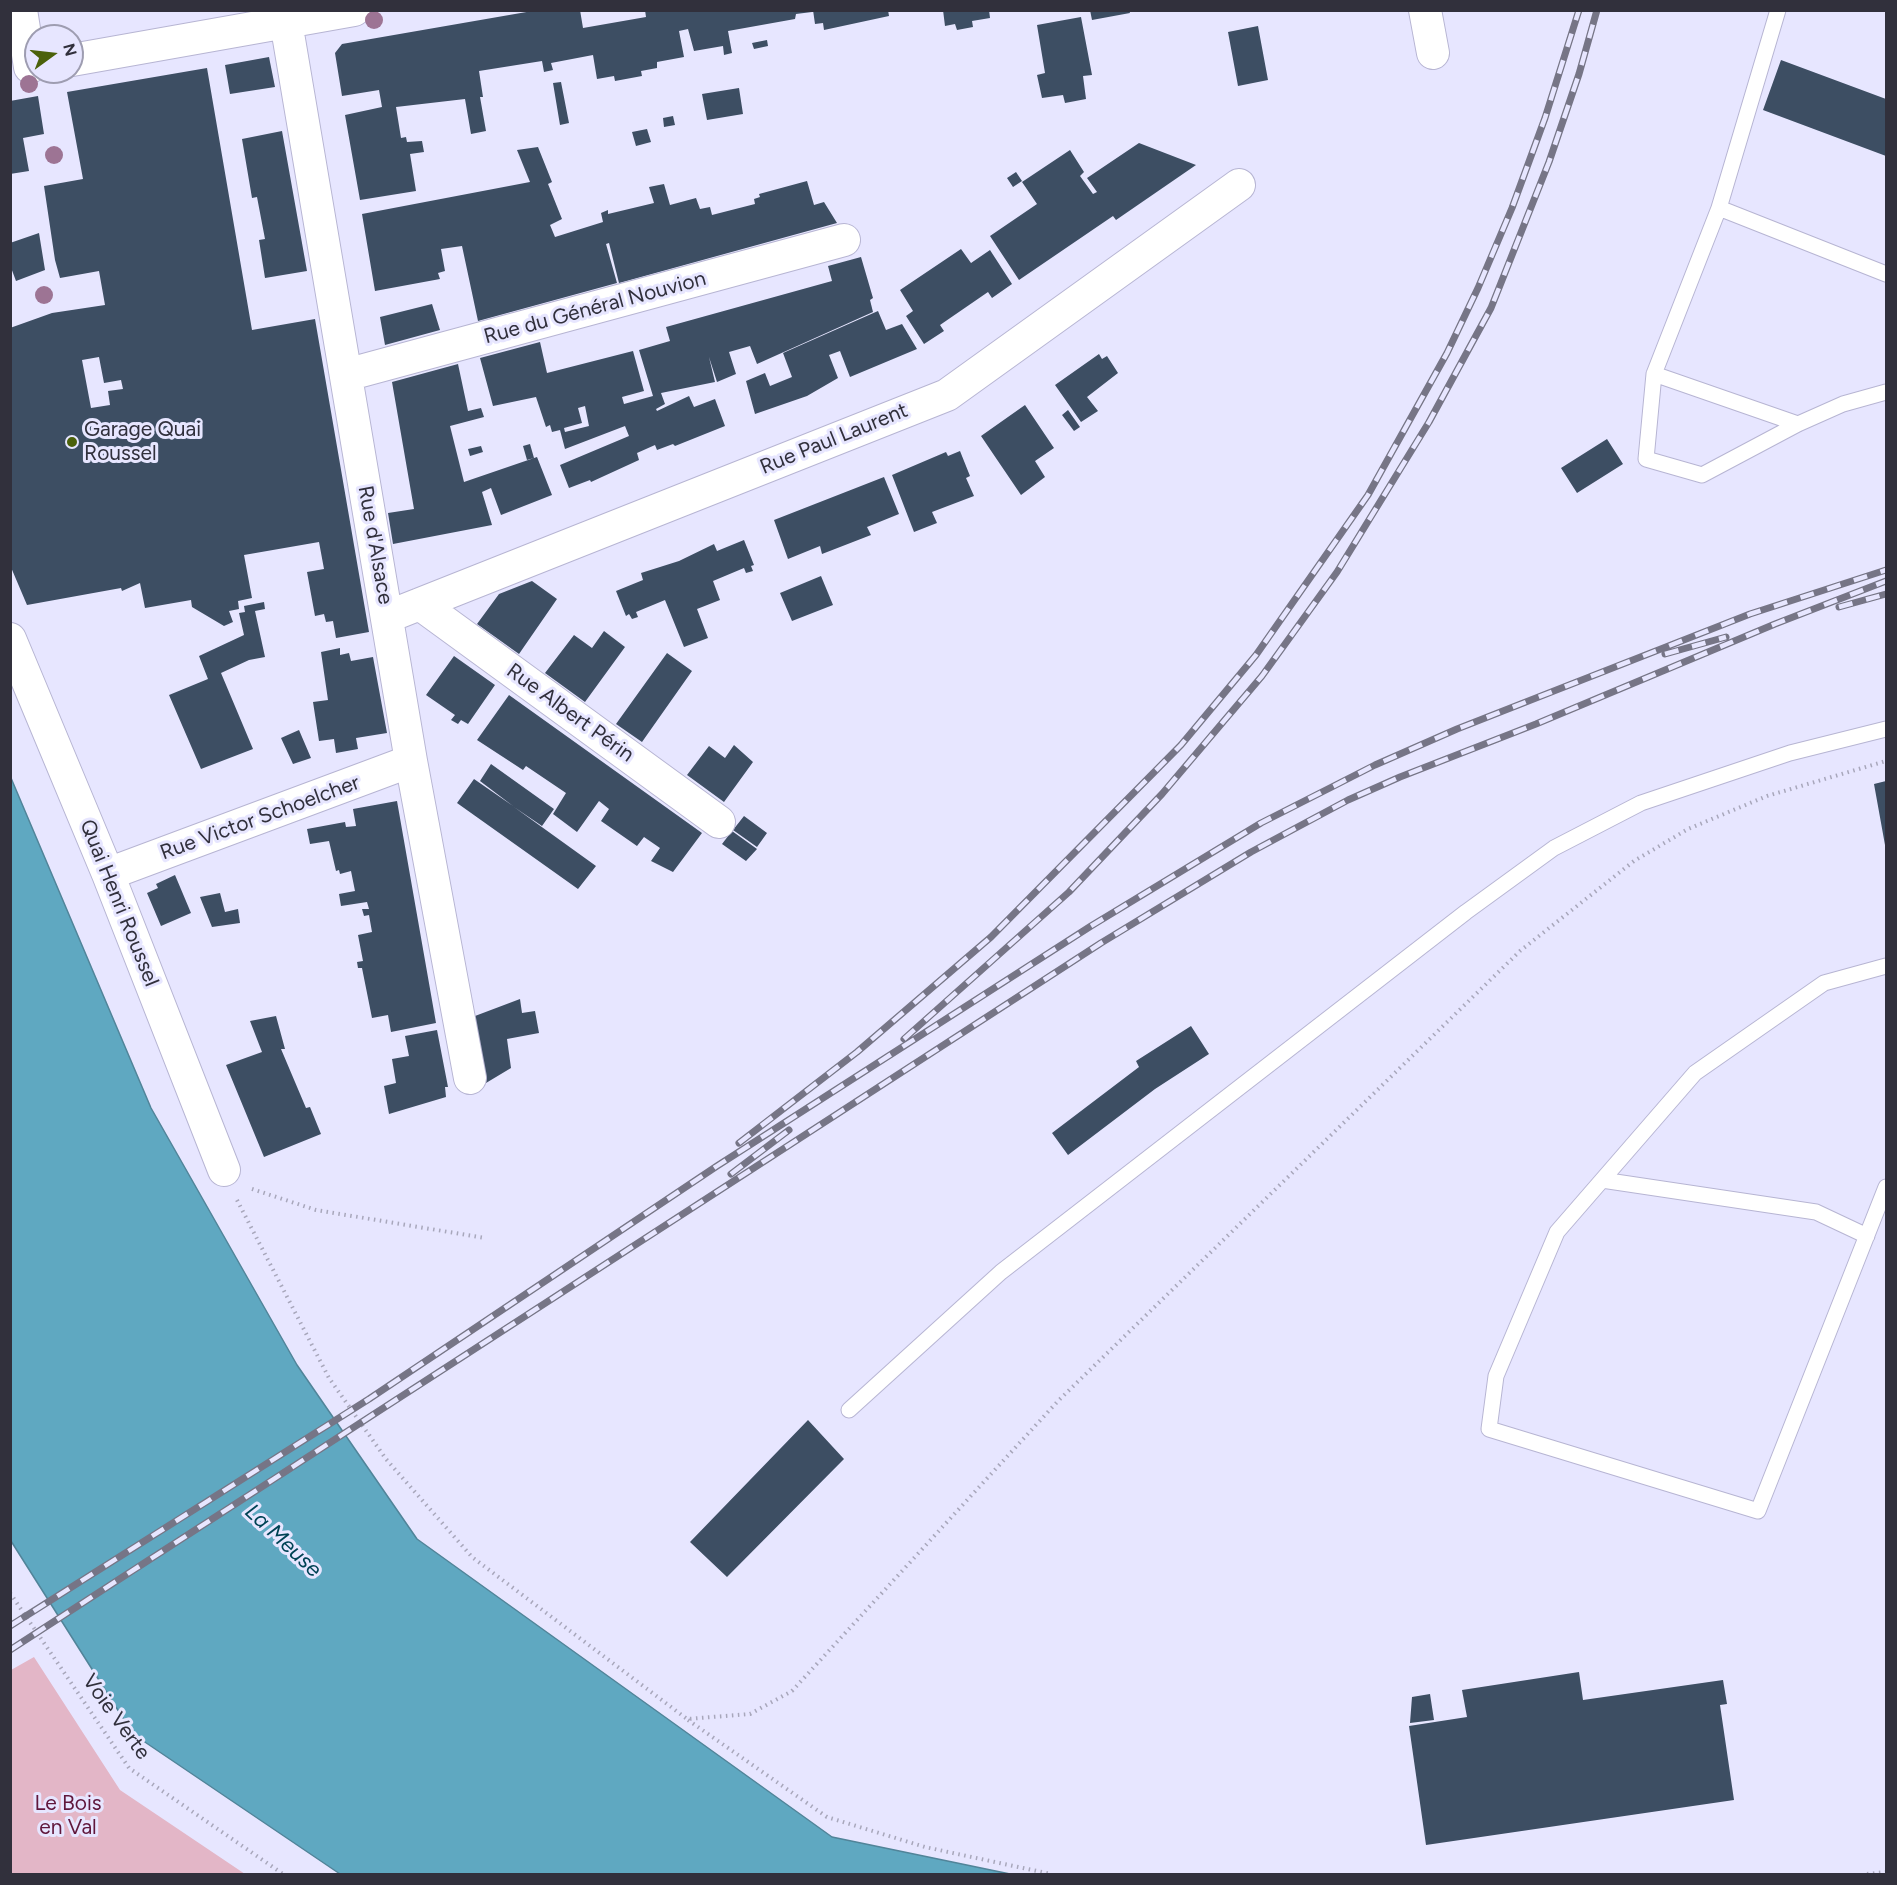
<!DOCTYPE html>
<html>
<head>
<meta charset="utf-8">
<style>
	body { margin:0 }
	#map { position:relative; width:1897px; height:1885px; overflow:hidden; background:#e7e6ff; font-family:Figtree,sans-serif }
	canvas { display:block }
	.frame { position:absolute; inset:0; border:12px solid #31303c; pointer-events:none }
	.north { position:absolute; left:24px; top:24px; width:60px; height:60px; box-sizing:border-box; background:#e7e6ff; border:2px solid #9e9db1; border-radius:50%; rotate:75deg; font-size:16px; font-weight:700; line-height:24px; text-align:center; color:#31303c }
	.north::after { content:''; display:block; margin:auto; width:21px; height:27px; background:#4b610b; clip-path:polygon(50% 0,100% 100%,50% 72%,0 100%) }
</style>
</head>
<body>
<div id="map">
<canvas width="1897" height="1885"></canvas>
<div class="frame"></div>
<div class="north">N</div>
</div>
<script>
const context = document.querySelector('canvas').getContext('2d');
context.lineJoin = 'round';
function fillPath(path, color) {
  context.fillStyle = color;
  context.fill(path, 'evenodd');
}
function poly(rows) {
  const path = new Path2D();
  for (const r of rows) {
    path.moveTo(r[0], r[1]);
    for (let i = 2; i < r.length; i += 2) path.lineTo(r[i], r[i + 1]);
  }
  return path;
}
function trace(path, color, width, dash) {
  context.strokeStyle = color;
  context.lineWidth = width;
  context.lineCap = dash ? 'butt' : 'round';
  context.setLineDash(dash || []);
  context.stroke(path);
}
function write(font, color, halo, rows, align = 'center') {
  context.font = font + ' Figtree,sans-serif';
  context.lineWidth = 6;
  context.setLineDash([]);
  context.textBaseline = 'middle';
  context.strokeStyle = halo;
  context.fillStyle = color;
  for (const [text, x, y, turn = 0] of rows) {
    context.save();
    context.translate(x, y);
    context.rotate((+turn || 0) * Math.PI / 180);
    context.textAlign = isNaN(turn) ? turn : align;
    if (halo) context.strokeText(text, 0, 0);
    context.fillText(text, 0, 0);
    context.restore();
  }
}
fillPath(poly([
	[34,1657,120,1790,245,1874,11,1874,11,1670]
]), '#e3b6c7');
const water = poly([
	[11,778,151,1108,297,1365,417,1539,832,1837,1010,1874,340,1874,133,1734,11,1541,11,778]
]);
fillPath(water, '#5fa8c1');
trace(water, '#518499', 1.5);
fillPath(poly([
	[538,10,580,10,583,28,646,17,645,10,812,12,796,14,795,19,728,31,732,53,724,55,723,46,694,51,688,29,679,31,684,57,657,62,657,68,641,71,642,76,615,81,614,76,597,79,593,55,551,63,553,70,544,72,542,61,479,71,483,97,480,97,486,131,471,134,465,99,396,107,401,138,406,137,407,142,422,141,424,152,410,154,416,191,360,200,345,115,382,107,379,90,342,96,335,53,342,44],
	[813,10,888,10,889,16,824,30,823,23,815,24],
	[943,10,989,10,990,18,972,21,973,27,957,30,955,24,945,26],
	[1090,10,1129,10,1130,13,1092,20],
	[1081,17,1092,75,1083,76,1086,99,1065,103,1063,95,1042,98,1037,75,1045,73,1037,25],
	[1258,26,1268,80,1238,86,1228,32],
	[767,40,768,46,754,49,752,43],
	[269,57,275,87,230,94,225,65],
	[1781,60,1886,99,1886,156,1763,110],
	[207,68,252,330,315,319,369,632,336,638,333,621,326,622,324,614,315,616,307,572,324,569,319,542,244,555,252,598,238,601,239,609,229,611,233,622,224,626,192,607,191,600,145,608,140,583,122,591,121,588,27,605,10,565,10,328,52,313,105,305,99,271,60,278,55,260,44,186,83,179,67,92],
	[99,357,104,383,121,380,123,389,108,391,110,405,91,408,82,360],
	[561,82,569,123,560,125,553,83],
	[739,88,743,114,707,120,702,94],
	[38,96,44,134,23,138,29,171,10,174,10,101],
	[673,116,675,125,664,127,663,118],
	[647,129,651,142,636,146,632,132],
	[282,131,307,271,265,278,259,240,265,239,257,197,252,198,242,139],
	[1139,143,1196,165,1116,220,1113,216,1019,280,990,236,1037,204,1022,182,1070,150,1084,172,1080,176,1093,194,1097,192,1087,178],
	[538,147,552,182,548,184,562,219,550,225,555,237,603,222,601,213,608,210,608,214,654,203,649,187,664,184,670,205,696,198,700,209,710,207,712,215,755,204,754,199,760,197,759,194,807,181,814,205,824,202,837,223,619,283,609,243,606,244,617,283,478,321,462,246,441,249,445,271,438,273,440,279,375,291,362,214,530,182,517,150],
	[1016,172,1022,181,1013,187,1007,178],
	[39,233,45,270,16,281,10,265,10,243],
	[961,249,971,263,990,250,1012,284,992,298,988,292,940,325,944,331,924,344,906,316,913,311,900,290],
	[861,257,873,298,870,300,873,312,757,364,750,346,729,352,736,374,717,382,709,357,715,382,661,393,665,404,656,409,657,411,689,396,694,407,715,399,725,426,675,446,673,444,657,450,655,445,637,453,639,460,591,482,590,480,569,488,560,465,629,436,625,426,565,449,560,430,552,432,550,425,546,427,536,397,493,406,480,358,540,342,547,373,633,351,644,391,622,397,624,404,653,396,639,350,670,341,666,327,832,281,828,266],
	[585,406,589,426,565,432,564,428,582,423,578,408],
	[432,304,440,330,385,345,380,317],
	[878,311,886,330,902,324,917,349,850,377,840,351,829,355,838,378,807,396,755,414,746,381,765,373,770,386,792,377,783,353],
	[1099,354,1102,359,1107,356,1118,373,1087,397,1098,411,1081,422,1055,385],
	[458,364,468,411,481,408,484,417,450,426,464,482,537,457,552,495,501,515,491,488,482,492,492,525,393,544,388,513,414,509,392,382],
	[1025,405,1054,448,1035,461,1045,477,1021,495,981,436],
	[1068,410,1080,427,1074,431,1062,415],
	[1607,439,1623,464,1577,493,1561,468],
	[530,444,534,458,527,460,523,446],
	[481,446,483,452,470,456,468,449],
	[960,451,970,476,966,478,974,496,932,512,937,523,914,532,892,475,946,452,948,456],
	[884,477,899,514,867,527,871,535,822,554,820,546,788,559,774,520],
	[744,540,754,565,751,566,753,571,746,573,744,568,713,581,720,600,697,609,708,638,684,647,665,600,636,612,638,617,632,619,629,614,626,616,616,591,643,580,641,573,679,561,714,544,717,551],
	[821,576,833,605,792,621,780,593],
	[532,581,557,599,519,654,477,624,499,594],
	[264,602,265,609,255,611,265,657,249,660,221,673,253,749,201,769,169,695,208,679,199,656,244,635,239,613,245,612,244,606],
	[604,631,625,647,585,702,545,673,574,635,592,648],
	[340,648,340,655,349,653,351,661,373,657,387,733,356,738,358,749,336,753,334,739,319,741,313,702,328,700,321,652],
	[667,653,692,671,642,742,616,724],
	[454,656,495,685,468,724,461,720,458,724,451,720,455,715,426,695],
	[509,695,702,833,673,872,651,861,660,848,644,837,637,846,601,821,609,809,599,801,577,832,553,814,566,793,526,766,523,770,477,740],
	[299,730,311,758,293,764,281,738],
	[734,745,753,762,724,802,687,775,709,746,725,758],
	[491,764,554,809,542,826,514,807,596,866,578,889,457,803,474,779,513,806,480,781],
	[1886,781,1886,845,1885,845,1874,784],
	[397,801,436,1023,391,1032,388,1015,372,1018,362,968,358,968,357,962,363,961,358,935,372,932,369,915,364,916,362,909,369,909,367,902,341,906,339,894,355,891,351,871,340,874,339,870,336,871,329,841,310,844,307,829,345,822,346,827,356,826,353,809],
	[744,816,767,833,757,847,733,830],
	[732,831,757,849,746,861,722,844],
	[175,875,191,913,161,926,147,893,158,888,156,884],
	[220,893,225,912,238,909,240,923,212,927,200,897],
	[520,999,522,1013,535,1011,539,1033,507,1039,511,1068,486,1083,475,1016],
	[276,1016,285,1049,281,1049,306,1108,310,1107,321,1134,264,1157,226,1065,262,1052,250,1021],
	[1191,1026,1209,1054,1155,1089,1068,1155,1052,1133,1139,1067,1136,1061],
	[437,1030,448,1087,445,1087,446,1097,389,1114,384,1086,396,1083,392,1059,409,1056,405,1036],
	[808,1420,844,1459,727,1577,690,1542],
	[1579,1672,1583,1700,1723,1680,1727,1704,1720,1705,1734,1800,1426,1845,1409,1726,1467,1717,1462,1690],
	[1430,1694,1434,1720,1410,1723,1412,1697]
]), '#3d4e63');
const lane = poly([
	[1778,10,1719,208,1886,274],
	[1719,208,1654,374,1798,424],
	[1654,374,1646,459,1702,475,1798,424,1843,404,1886,392],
	[1886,966,1824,983,1695,1073,1557,1232,1496,1376,1489,1429,1758,1511,1886,1187],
	[1602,1180,1816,1212,1867,1236],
	[849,1410,1001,1272,1466,912,1554,848,1641,803,1790,753,1886,729]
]);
const street = poly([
	[21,10,30,67],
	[284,10,411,761,470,1078],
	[1425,10,1433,53],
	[72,60,354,10],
	[346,375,844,240],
	[420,604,719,822],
	[387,617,947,395,1239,185],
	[10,639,108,874,224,1170],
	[108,874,411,761]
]);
trace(lane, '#b7b5d3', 17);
trace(street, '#b7b5d3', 34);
trace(poly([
	[252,1189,316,1210,485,1238],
	[237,1200,329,1378,386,1459,472,1557,687,1719,750,1714,792,1691,1058,1401,1520,951,1634,861,1688,829,1767,796,1886,761],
	[10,1593,129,1768,283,1874],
	[688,1720,827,1817,925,1847,1051,1874],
	[1867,1874,1886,1872]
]), '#a8a7bb', 4, [1.5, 4.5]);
trace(lane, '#fff', 15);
trace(street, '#fff', 32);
const rail = poly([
	[1839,607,1886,594],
	[1665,654,1726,637],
	[904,1039,1069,892,1162,794,1262,676,1337,572,1429,422,1491,308,1549,162,1579,74,1597,10],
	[739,1143,857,1052,991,937,1181,745,1256,655,1368,495,1447,353,1478,288,1512,208,1545,118,1579,10],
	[731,1174,789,1130],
	[10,1626,369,1399,717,1166,1091,926,1261,823,1375,765,1457,729,1750,614,1886,570],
	[10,1650,1101,943,1251,852,1348,800,1400,777,1536,724,1775,624,1886,581]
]);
trace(rail, '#767586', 7);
trace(rail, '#e7e6ff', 4.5, [14]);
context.fillStyle = '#9d7494';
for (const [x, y] of [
	[374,20],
	[29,84],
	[54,155],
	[44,295]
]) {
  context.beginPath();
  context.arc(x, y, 9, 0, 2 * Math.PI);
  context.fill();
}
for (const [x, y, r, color] of [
	[72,442,6,"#4b610b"]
]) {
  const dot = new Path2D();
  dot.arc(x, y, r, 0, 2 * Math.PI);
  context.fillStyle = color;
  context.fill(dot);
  trace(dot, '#e7e6ff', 2);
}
write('21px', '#31303c', '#e7e6ff', [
	["Rue du Général Nouvion",595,308,-15],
	["Rue Paul Laurent",834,439,-22],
	["Rue d'Alsace",375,545,80],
	["Rue Albert Périn",570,713,36],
	["Rue Victor Schoelcher",260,818,-20],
	["Quai Henri Roussel",119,903,68],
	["Voie Verte",116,1717,54]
]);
write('21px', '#31303c', '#e7e6ff', [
	["Garage Quai",84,430],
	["Roussel",84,454]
], 'left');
write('21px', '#60173c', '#e7e6ff', [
	["Le Bois",68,1804],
	["en Val",68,1828]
]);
write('italic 22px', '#004355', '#e7e6ff', [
	["La Meuse",283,1541,43]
]);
</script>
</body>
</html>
